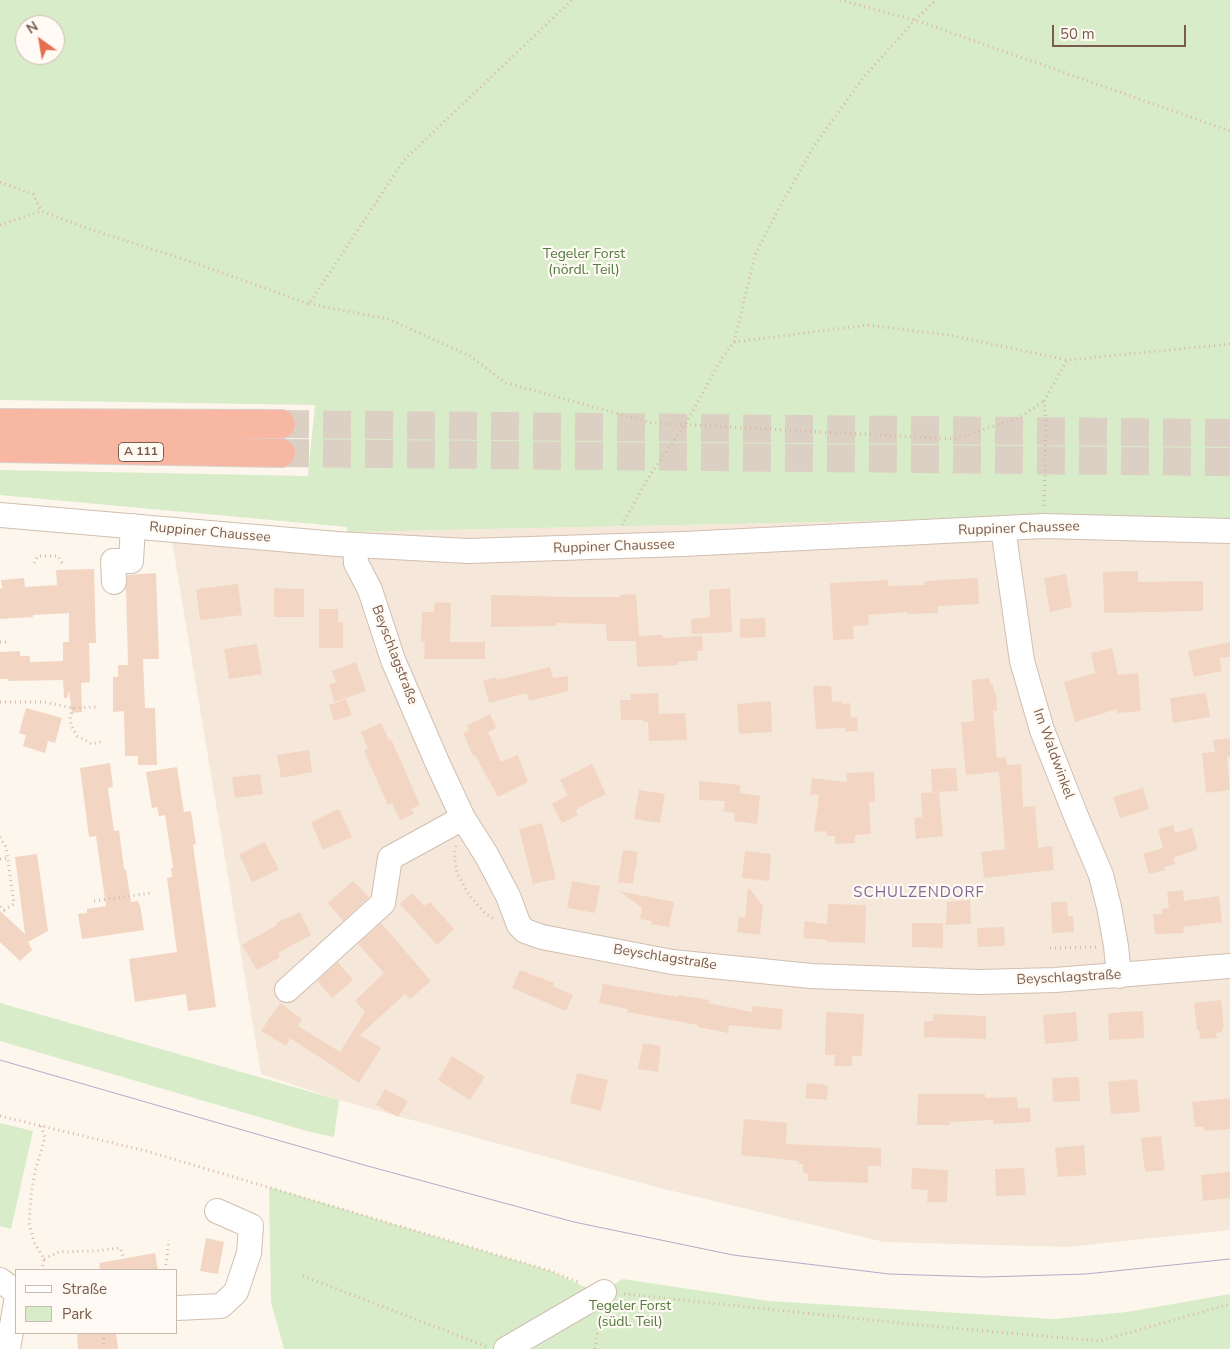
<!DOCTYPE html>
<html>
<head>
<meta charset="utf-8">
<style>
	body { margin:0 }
	#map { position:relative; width:1230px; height:1349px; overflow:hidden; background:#fdf6ec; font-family:"Nunito Sans",sans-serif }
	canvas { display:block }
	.legend { position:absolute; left:15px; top:1269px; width:162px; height:65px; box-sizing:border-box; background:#fffaf3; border:1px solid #cabbb1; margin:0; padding:6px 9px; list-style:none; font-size:15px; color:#7a5c4d }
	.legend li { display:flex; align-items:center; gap:10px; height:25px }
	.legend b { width:25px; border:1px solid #cabbb1 }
	.north { position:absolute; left:15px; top:15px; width:50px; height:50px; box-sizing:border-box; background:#fffaf3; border:1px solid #cabbb1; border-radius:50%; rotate:328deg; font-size:14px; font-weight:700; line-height:20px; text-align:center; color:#7a5c4d }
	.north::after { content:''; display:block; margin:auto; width:18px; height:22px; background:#e76f51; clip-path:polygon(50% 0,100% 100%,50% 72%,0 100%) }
	.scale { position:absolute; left:1052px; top:25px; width:134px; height:22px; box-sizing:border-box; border:2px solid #7a5c4d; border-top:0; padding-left:6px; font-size:15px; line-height:18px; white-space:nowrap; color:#7a5c4d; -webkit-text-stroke:4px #fffaf3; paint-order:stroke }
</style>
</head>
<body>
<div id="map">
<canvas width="1230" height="1349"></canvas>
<ul class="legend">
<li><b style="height:6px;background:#fff"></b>Straße</li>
<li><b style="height:14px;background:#d8ecc9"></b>Park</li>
</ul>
<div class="north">N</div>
<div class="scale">50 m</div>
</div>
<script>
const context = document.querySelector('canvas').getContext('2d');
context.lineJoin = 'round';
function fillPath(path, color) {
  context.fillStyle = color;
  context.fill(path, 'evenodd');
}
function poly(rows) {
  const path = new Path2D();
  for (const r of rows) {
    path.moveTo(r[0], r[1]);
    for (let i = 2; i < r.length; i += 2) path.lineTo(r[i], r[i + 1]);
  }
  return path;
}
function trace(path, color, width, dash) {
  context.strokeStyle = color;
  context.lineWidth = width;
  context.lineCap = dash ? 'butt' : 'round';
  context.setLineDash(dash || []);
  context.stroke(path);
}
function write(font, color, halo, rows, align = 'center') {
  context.font = font + ' "Nunito Sans",sans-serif';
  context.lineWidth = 4.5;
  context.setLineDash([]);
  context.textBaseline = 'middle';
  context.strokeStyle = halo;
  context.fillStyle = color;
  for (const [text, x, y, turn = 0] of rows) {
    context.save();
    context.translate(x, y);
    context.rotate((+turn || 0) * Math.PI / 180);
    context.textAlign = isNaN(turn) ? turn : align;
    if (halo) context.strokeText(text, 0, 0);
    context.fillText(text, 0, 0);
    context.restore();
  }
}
fillPath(poly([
	[168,517,347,532,1064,517,1230,530,1230,1230,1067,1247,884,1242,660,1188,339,1100,261,1074]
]), '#f5e8da');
fillPath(poly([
	[0,0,1230,0,1230,524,1064,517,347,532,347,527,0,495,0,470,308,476,315,405,0,400],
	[25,25,55,25,55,55,25,55],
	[0,1003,339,1100,334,1137,310,1132,0,1041],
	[0,1123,33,1131,11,1229,0,1226],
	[269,1187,551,1271,598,1293,623,1279,769,1301,1054,1319,1127,1312,1230,1294,1230,1349,284,1349,271,1302]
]), '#d8ecc9');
fillPath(poly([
	[94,569,96,643,89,643,90,682,81,683,82,712,72,713,69,691,67,698,64,698,63,680,9,681,8,679,0,679,0,652,20,651,20,656,30,656,30,662,63,661,63,642,69,642,69,613,33,615,33,617,0,619,0,589,2,588,1,580,24,578,25,587,57,585,56,570],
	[1138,571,1138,582,1203,581,1203,611,1104,613,1103,572],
	[156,573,159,659,143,659,145,708,155,708,157,765,138,765,138,756,125,756,124,711,113,712,113,677,118,677,118,665,128,665,126,589,127,575],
	[1066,574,1072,607,1050,612,1044,578],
	[978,578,979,604,938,606,938,613,907,614,907,612,868,615,869,625,853,626,854,639,833,640,830,583,888,580,888,586,925,585,924,581],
	[238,584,242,615,200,620,196,589],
	[274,588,304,589,304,617,274,617],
	[730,588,732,632,692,634,691,619,710,617,709,590],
	[636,594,639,636,663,635,663,638,702,636,703,651,697,651,698,660,678,662,678,665,637,667,636,641,607,641,606,624,556,623,556,626,491,627,491,595,573,597,620,597,620,595],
	[435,602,451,603,450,642,485,642,485,659,424,659,425,642,421,642,422,612,434,612],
	[319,609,338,609,338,622,343,622,343,648,319,648],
	[765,618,766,637,740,638,740,619],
	[1230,642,1230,657,1219,658,1222,671,1194,677,1188,651],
	[257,644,262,674,229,679,224,649],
	[1112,648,1118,675,1138,673,1141,711,1117,713,1117,709,1075,722,1064,682,1095,673,1091,653],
	[356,662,366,691,335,702,329,685,336,682,332,671],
	[550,667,553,678,568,676,568,691,529,701,527,693,489,703,483,681,496,677,497,680],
	[990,678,990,684,993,684,994,693,996,693,997,711,993,711,997,758,1006,757,1007,765,1021,764,1023,807,1035,806,1038,848,1052,846,1054,870,984,878,981,852,1005,849,999,772,966,775,961,722,974,721,972,680],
	[813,686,831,686,832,702,841,701,842,704,850,703,851,718,857,717,858,731,845,732,845,728,816,729],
	[658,693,659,714,685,713,687,740,649,741,648,722,643,722,643,720,621,720,620,700,631,700,630,694],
	[1206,693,1210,717,1173,723,1170,698],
	[346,699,352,715,334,721,329,705],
	[771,701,772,732,739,734,737,704],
	[26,708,62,718,55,743,48,741,45,753,23,746,26,735,19,733],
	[490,714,496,728,488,732,501,762,518,755,528,782,498,797,475,755,473,756,463,733,469,730,467,725],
	[381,723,389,740,391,739,420,805,411,809,414,814,400,820,392,803,388,805,364,751,368,749,361,732],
	[1230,738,1230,756,1227,757,1230,790,1206,793,1202,753,1215,752,1213,740],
	[309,750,312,772,281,778,277,755],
	[110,763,113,787,108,788,114,831,119,830,124,869,126,869,131,902,138,901,139,905,140,905,144,930,82,939,78,914,87,913,87,909,106,906,96,836,89,837,80,768],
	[592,764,606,794,575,810,578,815,562,823,552,804,568,795,560,780],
	[177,767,184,812,191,811,196,844,193,845,216,1007,188,1011,186,994,135,1002,129,959,177,952,167,878,172,877,171,868,173,867,165,815,159,816,157,807,152,808,146,772],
	[956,768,958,791,932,792,931,769],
	[874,772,875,802,869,802,871,834,855,835,855,843,835,844,835,836,827,836,826,831,814,832,819,795,810,794,812,778,847,782,846,773],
	[260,774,263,794,235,798,232,777],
	[699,781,740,785,740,793,760,796,757,824,734,821,735,813,723,811,725,801,699,800],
	[1143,788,1149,809,1120,818,1113,797],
	[639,790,665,794,660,823,634,819],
	[939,792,943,836,916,839,914,818,922,817,921,793],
	[339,809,352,837,323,850,311,822],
	[542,823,556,879,533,884,519,829],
	[1173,825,1175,833,1192,828,1198,849,1173,858,1175,864,1164,867,1165,870,1149,874,1143,854,1163,848,1158,829],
	[265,842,279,870,252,882,239,854],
	[623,850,638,852,633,884,618,882],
	[745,851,771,854,769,881,742,878],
	[37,854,48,931,28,942,32,950,20,961,0,942,0,911,25,934,15,857],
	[353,881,369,897,343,921,328,903],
	[572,881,600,886,595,913,567,908],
	[748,887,763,906,760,935,737,932,739,917,745,918],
	[1183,890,1184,901,1219,896,1222,922,1183,927,1184,933,1155,934,1153,914,1162,914,1162,909,1169,908,1167,892],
	[619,891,674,902,669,927,651,924,652,921,640,919,642,908],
	[412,893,424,906,430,902,454,929,437,945,400,904],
	[970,900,971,924,946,925,947,902],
	[1051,902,1067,902,1068,916,1073,916,1074,932,1052,933],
	[828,904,866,905,865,943,827,942,827,940,803,938,805,921,827,924],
	[300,912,311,935,278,953,280,957,257,970,242,945,277,925,276,923],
	[381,923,431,981,410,999,405,994,360,1035,381,1048,359,1083,290,1038,286,1046,261,1031,280,1003,302,1019,298,1026,340,1052,365,1012,355,1001,384,973,358,944],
	[912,923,943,923,943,948,912,947],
	[1004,927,1005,946,978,947,977,928],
	[338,962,353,980,332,998,317,981],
	[520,970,554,983,553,986,573,995,566,1011,512,988],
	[603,984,678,997,678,995,709,1000,708,1003,752,1012,752,1006,783,1009,781,1030,729,1025,728,1033,698,1027,698,1025,627,1012,628,1009,599,1003],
	[1221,1000,1224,1028,1222,1028,1223,1032,1216,1033,1217,1038,1200,1039,1199,1030,1197,1030,1194,1003],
	[1143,1011,1144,1038,1109,1040,1108,1013],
	[826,1012,864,1014,862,1056,852,1056,852,1066,834,1066,835,1055,825,1055],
	[1076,1012,1078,1041,1045,1044,1043,1015],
	[933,1014,986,1016,986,1039,924,1037,924,1021,933,1021],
	[643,1043,661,1046,658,1072,638,1069],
	[452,1056,485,1077,470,1100,438,1080],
	[577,1073,608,1080,601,1111,570,1103],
	[1079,1077,1080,1101,1053,1102,1052,1078],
	[1137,1079,1140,1112,1111,1114,1108,1082],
	[807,1083,828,1085,827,1100,805,1098],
	[385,1089,408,1101,398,1117,376,1105],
	[918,1094,985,1094,985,1098,1017,1097,1018,1108,1030,1108,1031,1122,994,1124,993,1120,950,1122,950,1125,917,1125],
	[1230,1098,1230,1129,1205,1131,1204,1127,1195,1127,1192,1102],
	[744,1119,787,1123,786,1144,881,1148,881,1166,868,1166,868,1183,808,1181,808,1174,803,1173,803,1164,798,1164,799,1161,741,1155],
	[1161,1136,1165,1170,1145,1172,1141,1138],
	[1084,1145,1086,1175,1058,1177,1055,1148],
	[912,1168,948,1170,947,1202,927,1202,928,1190,911,1189],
	[1024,1168,1026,1195,996,1196,995,1169],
	[1230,1172,1230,1198,1203,1201,1201,1175],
	[206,1238,224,1242,218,1274,200,1271],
	[155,1253,158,1270,100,1270,99,1263],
	[77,1333,116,1333,118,1349,78,1349]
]), '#f3d5c3');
trace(poly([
	[281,424,1230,433],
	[281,453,1230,462]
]), '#dcd0c4', 28, [28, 14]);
const minor = poly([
	[0,515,337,544,468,551,683,544,1044,526,1230,531],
	[1003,528,1022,661,1042,730,1076,816,1101,875,1109,907,1116,946,1119,976],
	[355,546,356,563,370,590,393,660,437,762,463,818,487,856,508,896,519,925,525,931,542,937,672,962,811,976,979,982,1055,980,1230,966],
	[114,582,113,561,131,561,133,526],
	[287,990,383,903,390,858,463,818],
	[0,1280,16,1292],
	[176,1308,221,1306,236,1292,249,1253,251,1226,217,1211],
	[8,1349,16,1302],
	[506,1349,604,1292]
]);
const highway = poly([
	[0,423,281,424],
	[0,448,281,453]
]);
trace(minor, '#d1beb0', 26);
trace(highway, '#dad1cd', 30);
trace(poly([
	[840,0,915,20,1230,131],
	[0,182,33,194,41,211],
	[0,225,41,211,86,228,189,261,309,304,404,160,572,0],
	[309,304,388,319,470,356,506,383,652,423,955,439,1019,418,1044,401],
	[734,342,867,325,949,335,1067,360],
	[1044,506,1046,423,1044,401,1067,360,1230,344],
	[622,525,650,475,685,425,722,358,734,342,755,255,779,208,816,143,863,78,915,20,936,0],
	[34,563,38,556,58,556,62,563],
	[0,642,6,642],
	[0,702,44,702,73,708,98,707],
	[73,708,70,717,71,725,77,736,92,744,103,741],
	[0,837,6,847,14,904,4,910,0,906],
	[456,846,454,853,457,873,469,895,484,912,495,920],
	[0,859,8,858],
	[94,901,151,893],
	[1050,948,1096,947],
	[0,1116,146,1151,551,1271,581,1283],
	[41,1126,45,1138,35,1171,31,1196,29,1223,34,1242,44,1259,42,1270],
	[44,1259,59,1252,94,1251,120,1248,124,1258],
	[165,1270,169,1240],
	[303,1276,488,1347],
	[624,1294,929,1326,1100,1341,1230,1304],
	[103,1333,104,1348],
	[595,1349,600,1318]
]), '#d9b8a5', 3, [1, 4]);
trace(minor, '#fff', 24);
trace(highway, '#f7b7a3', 28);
trace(poly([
	[0,1060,364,1165,574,1222,733,1255,889,1274,985,1277,1086,1274,1230,1259]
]), '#b9a8c9', 1);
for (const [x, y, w] of [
	[141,452,45]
]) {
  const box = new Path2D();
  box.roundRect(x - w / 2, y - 9.5, w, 19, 4);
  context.fillStyle = '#fffaf3';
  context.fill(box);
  trace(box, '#7a5c4d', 1);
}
write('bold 12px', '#7a5c4d', null, [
	["A 111",141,452]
]);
write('14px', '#537a41', '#fffaf3', [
	["Tegeler Forst",584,255],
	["(nördl. Teil)",584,271],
	["Tegeler Forst",630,1307],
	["(südl. Teil)",630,1323]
]);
write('14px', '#7a5c4d', '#fffaf3', [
	["Ruppiner Chaussee",1019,529,-2],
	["Ruppiner Chaussee",210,533,5],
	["Ruppiner Chaussee",614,547,-2],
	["Beyschlagstraße",394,655,69],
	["Im Waldwinkel",1053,754,70],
	["Beyschlagstraße",665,958,9],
	["Beyschlagstraße",1069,978,-3]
]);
context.letterSpacing = '1px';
write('15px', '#846695', '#fffaf3', [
	["SCHULZENDORF",919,893]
]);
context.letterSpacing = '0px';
</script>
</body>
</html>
